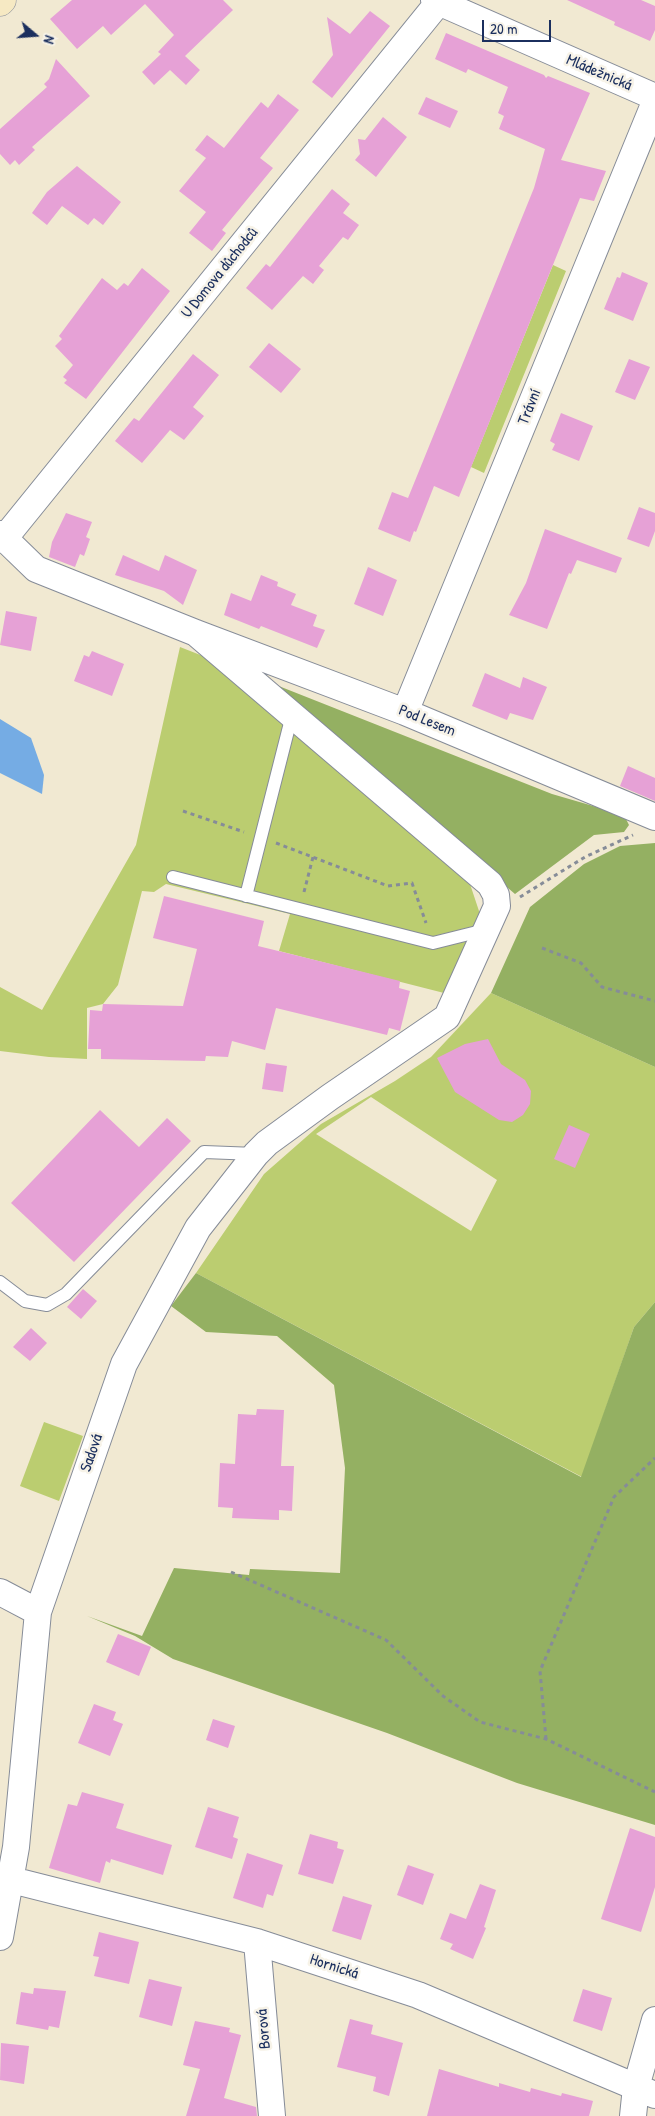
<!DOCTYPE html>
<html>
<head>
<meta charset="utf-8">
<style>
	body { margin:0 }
	#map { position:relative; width:655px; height:2116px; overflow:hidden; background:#f1e9d2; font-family:"Patrick Hand",sans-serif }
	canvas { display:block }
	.north { position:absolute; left:10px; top:10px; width:50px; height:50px; -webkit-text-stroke:4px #f7f3e8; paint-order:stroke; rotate:108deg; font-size:14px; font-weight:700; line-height:20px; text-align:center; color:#1b2f5e }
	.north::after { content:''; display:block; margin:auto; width:18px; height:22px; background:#1b2f5e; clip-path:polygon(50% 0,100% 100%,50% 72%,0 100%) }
	.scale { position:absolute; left:482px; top:20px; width:69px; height:22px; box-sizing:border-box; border:2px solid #1b2f5e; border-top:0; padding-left:6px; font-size:15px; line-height:18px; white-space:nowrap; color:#1b2f5e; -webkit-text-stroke:4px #f7f3e8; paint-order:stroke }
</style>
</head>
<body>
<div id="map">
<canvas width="655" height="2116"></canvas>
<div class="north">N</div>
<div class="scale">20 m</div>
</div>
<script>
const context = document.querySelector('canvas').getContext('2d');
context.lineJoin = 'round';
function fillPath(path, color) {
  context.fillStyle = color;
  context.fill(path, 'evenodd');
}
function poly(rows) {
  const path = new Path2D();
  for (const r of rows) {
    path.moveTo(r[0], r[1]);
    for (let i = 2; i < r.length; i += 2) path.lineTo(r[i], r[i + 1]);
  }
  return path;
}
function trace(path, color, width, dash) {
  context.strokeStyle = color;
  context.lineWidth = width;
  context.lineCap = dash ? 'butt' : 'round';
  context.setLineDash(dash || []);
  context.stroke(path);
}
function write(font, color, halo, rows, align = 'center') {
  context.font = font + ' "Patrick Hand",sans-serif';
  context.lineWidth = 5;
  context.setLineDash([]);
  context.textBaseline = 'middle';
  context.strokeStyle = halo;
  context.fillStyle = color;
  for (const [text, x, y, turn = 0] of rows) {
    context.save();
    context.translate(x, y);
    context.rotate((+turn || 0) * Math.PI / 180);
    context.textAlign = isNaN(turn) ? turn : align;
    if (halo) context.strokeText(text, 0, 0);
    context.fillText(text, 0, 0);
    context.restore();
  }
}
fillPath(poly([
	[553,265,566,271,484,473,471,467],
	[180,647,208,658,469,881,484,926,448,994,279,951,290,914,166,884,154,892,142,891,118,985,103,1004,87,1008,87,1059,49,1057,0,1051,0,987,42,1010,136,845],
	[491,993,655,1067,655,1302,634,1327,582,1477,196,1273,264,1174,321,1124,395,1081,431,1057],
	[371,1097,497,1180,471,1231,316,1134],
	[44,1422,83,1436,59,1501,20,1486]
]), '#bbcd70');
fillPath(poly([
	[266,681,552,794,624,815,629,825,624,832,594,835,515,894],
	[655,843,655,1067,491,993,530,907,584,864,620,846],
	[196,1273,581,1477,634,1327,655,1302,655,1825,517,1783,387,1733,173,1659,135,1636,87,1616,142,1636,174,1568,249,1575,250,1569,340,1573,345,1468,334,1385,277,1336,206,1332,171,1306]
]), '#94b062');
fillPath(poly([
	[0,719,31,738,44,775,42,794,0,773]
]), '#75ace4');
fillPath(poly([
	[72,0,223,0,233,10,185,56,200,70,186,85,170,70,154,85,142,72,161,54,158,52,174,35,145,4,111,35,103,26,77,49,50,19],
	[567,0,641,0,655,6,655,30,650,41,614,25,615,22],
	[370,11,390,26,332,98,312,82,333,55,327,17,350,34],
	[446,33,544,75,546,78,548,76,590,93,561,160,606,171,594,201,580,198,459,497,434,486,416,532,414,531,410,542,378,529,392,492,408,498,534,188,545,149,499,129,504,116,498,113,508,87,468,69,466,73,435,59],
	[56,59,90,96,32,147,35,150,19,165,15,160,10,165,0,154,0,129,47,87,44,84,49,79],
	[278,94,299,110,260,158,273,168,222,230,226,233,212,251,189,233,206,212,179,191,206,158,195,150,207,135,224,148,261,102,268,108],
	[426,97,458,111,450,128,418,114],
	[383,117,407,137,376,177,355,160,360,154,358,139,365,140],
	[77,166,121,202,103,225,94,218,88,225,62,206,47,225,32,213,47,192],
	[332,189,350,204,343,213,359,225,348,240,343,237,319,266,324,270,313,284,303,276,272,310,246,288,266,264,270,267],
	[142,268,170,291,86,399,64,383,67,380,63,377,73,365,55,346,62,339,59,336,102,278,117,290,124,283,128,286],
	[622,272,648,283,633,321,604,309,617,277,620,278],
	[269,343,301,369,281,393,249,367],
	[193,354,219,375,193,407,204,416,184,440,170,430,142,463,115,441,134,418,139,421],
	[629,359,650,367,635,400,615,392],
	[561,413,593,426,579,461,552,450,555,444,550,441],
	[639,507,655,513,655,531,649,547,627,539],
	[66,513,92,522,86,537,90,539,84,556,80,554,75,567,49,557,52,542],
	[545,529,622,558,616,573,577,560,571,574,569,573,547,629,509,615,526,583],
	[123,555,159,571,165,555,197,570,183,605,164,591,115,575],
	[368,567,397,580,383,616,354,604],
	[261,575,278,582,277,586,296,594,291,605,317,615,313,626,325,630,317,648,261,626,259,629,224,615,231,593,251,601],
	[6,611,37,617,31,651,0,645],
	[92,651,124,664,112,696,74,681,84,655,89,657],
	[485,673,520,688,523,677,547,687,533,720,510,713,507,720,472,706],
	[628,766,655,778,655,801,620,786],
	[164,896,264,921,258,946,400,981,399,988,410,991,400,1031,389,1028,387,1035,276,1008,265,1050,232,1041,228,1057,206,1056,205,1061,101,1059,101,1049,88,1049,90,1010,102,1011,103,1004,183,1006,197,949,153,938],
	[488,1039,501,1064,525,1080,531,1091,530,1104,523,1115,512,1122,499,1120,455,1092,437,1058,465,1044],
	[266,1063,287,1066,283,1092,262,1089],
	[100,1110,139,1147,167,1118,191,1141,74,1262,11,1203],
	[569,1125,590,1134,575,1168,554,1159],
	[83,1289,97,1301,81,1319,67,1307],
	[31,1328,47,1343,30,1361,13,1347],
	[257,1409,284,1410,281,1466,294,1466,292,1511,279,1510,279,1520,232,1518,233,1508,218,1507,220,1463,235,1464,238,1414,256,1415],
	[118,1634,151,1647,139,1676,106,1662],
	[94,1704,116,1712,113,1720,123,1724,110,1756,78,1743],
	[213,1719,235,1726,228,1748,206,1740],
	[82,1792,124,1804,116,1828,172,1845,163,1875,111,1859,110,1863,106,1861,100,1883,49,1868,68,1804,77,1806],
	[208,1807,239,1817,233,1837,238,1839,232,1859,195,1847],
	[630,1828,655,1837,655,1887,641,1932,601,1919],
	[310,1834,338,1842,337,1848,344,1850,333,1884,298,1874],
	[247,1853,283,1865,273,1896,267,1894,263,1908,233,1898],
	[408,1865,434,1874,423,1905,397,1895],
	[480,1884,496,1890,484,1927,486,1928,473,1959,450,1949,453,1944,440,1939,450,1913,466,1919],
	[343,1896,372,1905,361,1940,332,1931],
	[99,1932,139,1942,129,1984,94,1976,99,1957,93,1956],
	[149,1979,182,1987,172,2026,139,2017],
	[34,1988,66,1991,59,2028,49,2026,48,2030,16,2024,21,1992,33,1994],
	[583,1989,612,1998,602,2031,573,2021],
	[350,2019,373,2025,371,2034,403,2043,389,2096,373,2091,376,2077,337,2067],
	[195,2021,230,2028,229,2032,241,2035,224,2098,256,2107,257,2116,186,2116,200,2069,183,2065],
	[1,2043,29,2046,24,2084,0,2080],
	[439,2069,499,2087,499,2083,530,2092,531,2088,561,2096,562,2093,593,2101,589,2116,427,2116]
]), '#e6a1d6');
const lane = poly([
	[173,877,433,943,485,930],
	[246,896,292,715],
	[0,1282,25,1301,47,1305,66,1294,204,1152,256,1154]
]);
const street = poly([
	[434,0,655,97],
	[0,534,36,569,196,633,405,712,655,817],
	[3,540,438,3],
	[405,712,655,102],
	[0,1592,38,1612],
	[0,1877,257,1942,418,1995,655,2095],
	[0,1937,16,1847,38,1612,124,1364,198,1228,256,1154,267,1143,330,1097,447,1017,497,906,496,895,490,884,196,633],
	[257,1942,272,2116],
	[633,2116,636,2087,655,2020]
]);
const secondary = poly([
	[0,2,2,0]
]);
trace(lane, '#868c98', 14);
trace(street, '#868c98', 28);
trace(secondary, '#868c98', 29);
trace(poly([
	[183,811,244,832],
	[276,843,388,886,412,883,426,923],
	[304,892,313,857],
	[520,897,585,857,633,835],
	[542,948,581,963,602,987,655,1001],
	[231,1572,386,1640,443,1696,480,1722,546,1739,655,1792],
	[546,1739,540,1671,614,1497,655,1458]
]), '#868c98', 3, [4, 4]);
trace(lane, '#fff', 12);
trace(street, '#fff', 26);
trace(secondary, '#f6e9c3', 28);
write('16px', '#1b2f5e', '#f7f3e8', [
	["Mládežnická",599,73,23],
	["U Domova důchodců",220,273,-51],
	["Trávní",530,407,-68],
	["Pod Lesem",427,721,22],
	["Sadová",92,1453,-71],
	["Hornická",334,1967,18],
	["Borová",264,2029,-95]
]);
</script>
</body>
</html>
